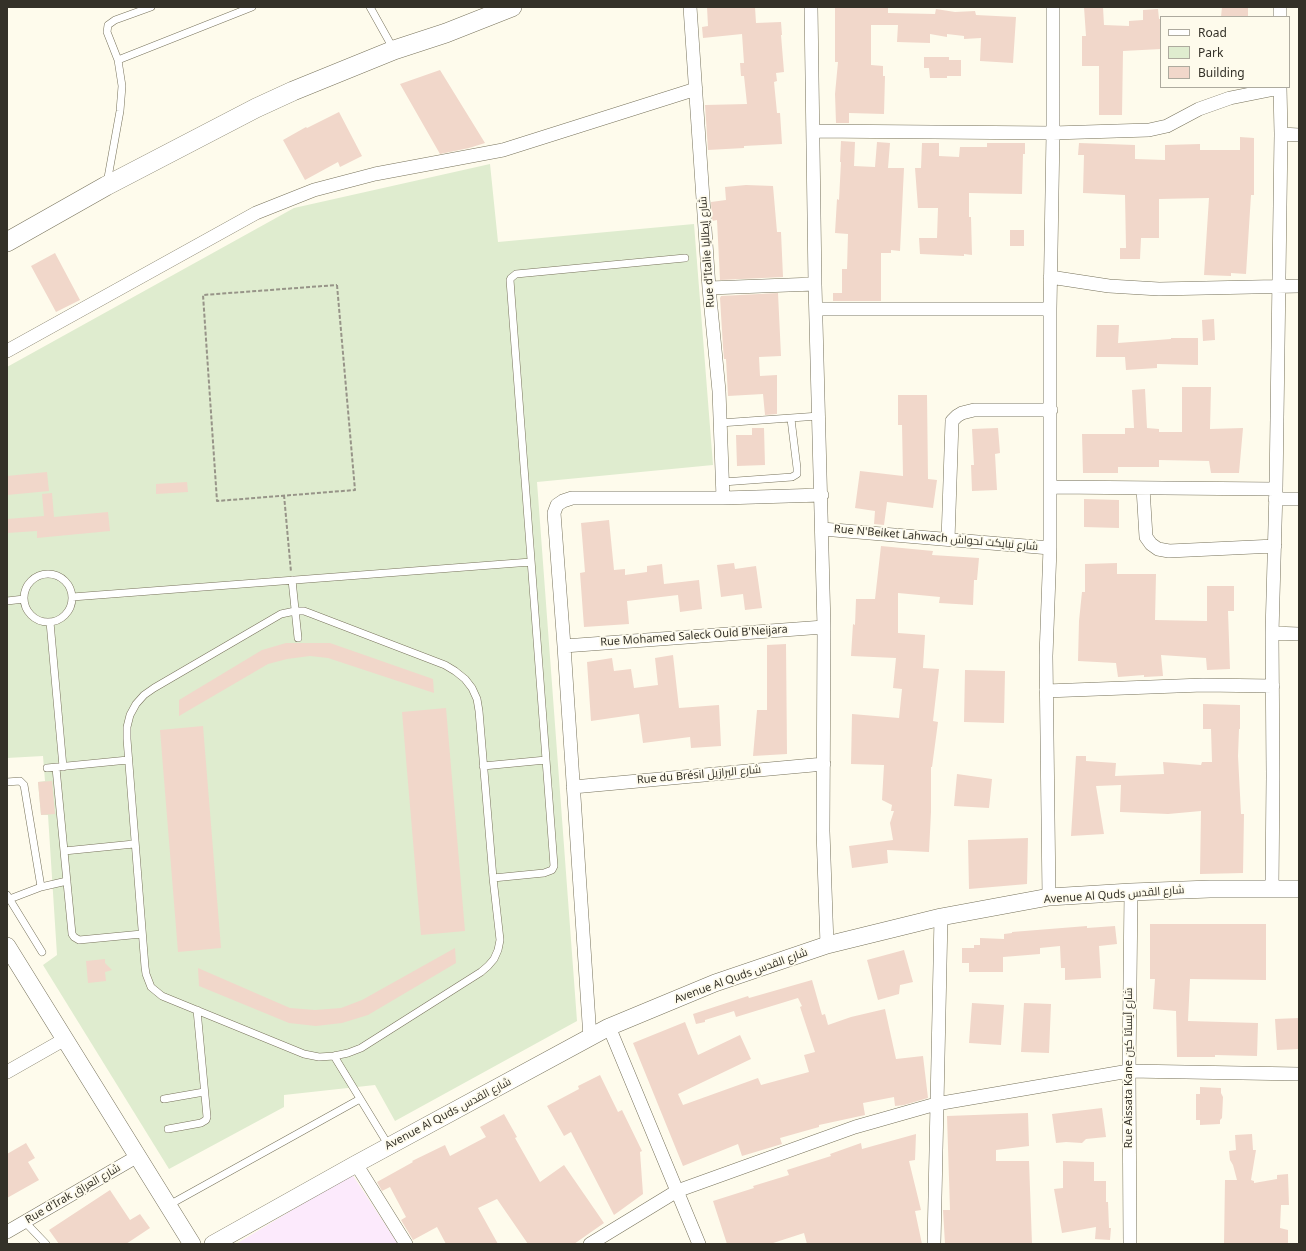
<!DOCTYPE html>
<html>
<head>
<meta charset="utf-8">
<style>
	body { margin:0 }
	#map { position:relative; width:1306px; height:1251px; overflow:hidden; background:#fefbec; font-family:"Noto Sans",sans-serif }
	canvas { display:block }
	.frame { position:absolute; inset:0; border:8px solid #343128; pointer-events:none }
	.legend { position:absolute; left:1160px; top:16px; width:130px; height:72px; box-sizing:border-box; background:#fefbec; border:1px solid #adaa9e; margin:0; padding:5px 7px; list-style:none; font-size:12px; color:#343128 }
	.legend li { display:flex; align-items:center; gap:8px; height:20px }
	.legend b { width:20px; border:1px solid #adaa9e }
</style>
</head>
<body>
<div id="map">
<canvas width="1306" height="1251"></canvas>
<div class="frame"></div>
<ul class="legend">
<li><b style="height:5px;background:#fff"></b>Road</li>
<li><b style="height:11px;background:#dfeccf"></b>Park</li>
<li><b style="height:11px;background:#f1d7ca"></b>Building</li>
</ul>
</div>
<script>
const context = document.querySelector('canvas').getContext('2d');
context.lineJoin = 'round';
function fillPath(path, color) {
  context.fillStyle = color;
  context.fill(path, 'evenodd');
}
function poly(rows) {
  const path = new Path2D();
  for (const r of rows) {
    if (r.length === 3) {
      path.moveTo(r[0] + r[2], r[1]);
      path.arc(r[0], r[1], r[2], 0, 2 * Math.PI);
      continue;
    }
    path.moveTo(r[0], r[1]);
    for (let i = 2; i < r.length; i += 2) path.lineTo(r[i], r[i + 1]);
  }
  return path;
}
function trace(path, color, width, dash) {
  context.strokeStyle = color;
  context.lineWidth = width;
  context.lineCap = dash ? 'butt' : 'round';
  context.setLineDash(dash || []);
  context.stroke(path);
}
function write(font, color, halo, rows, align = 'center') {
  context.font = font + ' "Noto Sans",Cairo,sans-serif';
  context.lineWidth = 3.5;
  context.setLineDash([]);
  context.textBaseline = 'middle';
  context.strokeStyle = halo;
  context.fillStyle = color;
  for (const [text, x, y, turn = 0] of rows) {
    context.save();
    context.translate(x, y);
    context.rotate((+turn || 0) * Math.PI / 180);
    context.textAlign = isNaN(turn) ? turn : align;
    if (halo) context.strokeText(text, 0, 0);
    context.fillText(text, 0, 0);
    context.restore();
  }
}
fillPath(poly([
	[352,1174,398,1244,236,1244]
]), '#fceafc');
fillPath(poly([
	[490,164,498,242,694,224,713,465,537,482,577,1021,395,1121,375,1085,284,1095,284,1107,169,1169,43,965,57,955,48,815,41,815,38,782,45,781,43,756,7,758,7,367,294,208]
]), '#dfeccf');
fillPath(poly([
	[707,7,755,7,756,23,781,22,782,35,781,35,784,72,776,73,777,81,774,82,777,113,780,113,782,144,744,146,744,148,708,150,705,105,747,104,744,76,741,76,740,63,744,63,742,34,703,38,702,27,708,26],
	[835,7,888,7,888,13,935,14,936,9,955,12,975,11,976,15,1016,17,1013,63,980,61,981,38,964,39,964,36,947,34,947,37,930,34,930,43,897,42,898,25,871,25,871,65,883,66,883,76,885,76,884,114,849,113,849,123,836,123,835,94,838,62,835,62],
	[1084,7,1103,7,1104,25,1129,26,1129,21,1143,20,1143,10,1158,9,1159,19,1161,19,1161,49,1123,51,1122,115,1099,115,1099,66,1082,66,1082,36,1086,36],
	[1222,7,1248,7,1248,17,1221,17],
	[924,57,949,57,949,60,961,60,961,76,947,76,947,78,930,78,929,68,924,68],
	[440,70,485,143,469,148,440,154,400,84],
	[339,112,362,156,340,167,338,162,305,180,283,140,306,127,307,128],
	[1240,137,1254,138,1254,195,1251,195,1246,274,1231,273,1231,276,1204,275,1209,198,1159,199,1159,238,1141,238,1140,259,1120,259,1120,248,1126,248,1125,195,1083,193,1084,155,1078,155,1079,143,1135,145,1135,159,1165,160,1165,145,1200,144,1200,150,1240,150],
	[841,141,855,142,854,166,875,167,877,142,890,143,888,168,904,168,900,251,891,250,891,253,881,253,881,301,833,301,833,293,842,293,842,269,847,269,848,234,835,233,837,199,839,200,841,162,840,162],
	[922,143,939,143,939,156,959,157,960,147,987,147,987,143,1025,143,1025,154,1023,154,1022,194,969,193,969,217,971,217,972,255,964,254,964,256,920,254,919,238,937,238,938,208,918,208,915,168,921,168],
	[746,185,773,186,777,232,781,232,783,277,720,280,717,220,712,221,711,202,726,200,725,187],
	[1010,230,1024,230,1024,246,1010,246],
	[55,253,80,300,56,312,31,266],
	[778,293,781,356,759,357,760,376,777,375,777,414,765,415,763,394,728,396,726,359,724,359,723,347,720,298,721,296],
	[1214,319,1215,340,1203,341,1202,320],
	[1097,325,1119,325,1118,343,1171,339,1171,338,1198,338,1198,365,1157,364,1157,368,1126,370,1125,357,1096,357],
	[1182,387,1211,387,1210,429,1243,428,1239,473,1211,473,1209,461,1159,460,1159,467,1118,467,1118,473,1083,473,1082,434,1125,434,1125,428,1134,428,1132,390,1145,389,1147,428,1159,429,1159,432,1182,432],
	[898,395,927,395,928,479,937,480,933,508,887,502,884,525,874,524,875,511,855,508,860,471,903,476,902,425,898,425],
	[752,428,764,428,765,465,737,466,736,435,752,435],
	[998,428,1000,453,995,454,997,490,972,491,971,465,974,465,972,429],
	[47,472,49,491,7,495,7,476],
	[187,482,188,492,156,494,156,484],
	[52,493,54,517,108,512,110,531,37,538,37,531,7,533,7,519,44,516,42,494],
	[1084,499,1119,500,1119,528,1084,527],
	[609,520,614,570,625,569,625,575,647,572,647,566,662,564,664,584,699,580,702,609,680,612,678,595,627,601,629,624,584,627,580,573,585,572,581,523],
	[881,546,933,551,932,555,979,558,977,580,974,580,973,605,939,603,940,597,898,593,898,633,925,635,923,668,939,669,933,721,938,722,932,767,931,767,931,812,929,852,887,850,888,863,852,868,849,846,893,840,890,823,894,811,891,811,892,805,882,800,884,765,851,764,852,714,899,718,902,689,893,688,896,658,851,656,853,624,855,625,856,599,875,599],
	[734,563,735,569,756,566,762,608,745,610,743,594,721,597,717,565],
	[1117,563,1117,574,1156,574,1155,620,1207,621,1207,586,1234,586,1234,611,1228,611,1230,669,1207,670,1206,658,1161,655,1163,676,1144,677,1144,675,1118,677,1116,663,1078,661,1079,621,1082,592,1085,592,1085,564],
	[286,643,330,643,433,679,434,693,328,658,310,656,287,659,268,664,179,716,179,700,262,650],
	[786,644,787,754,753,756,757,710,767,710,767,645],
	[673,655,679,708,719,705,721,746,691,748,690,737,643,743,639,714,591,721,587,662,612,658,614,671,631,669,634,688,658,685,655,658],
	[965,670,1005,671,1004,723,964,722],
	[1203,704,1240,705,1240,729,1239,729,1238,756,1241,814,1244,814,1243,873,1200,874,1201,811,1168,814,1120,812,1121,785,1096,786,1104,834,1071,836,1076,756,1086,756,1086,761,1116,763,1115,776,1164,774,1163,762,1201,765,1202,762,1212,762,1211,729,1203,729],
	[446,708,465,931,421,935,402,712],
	[203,726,221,948,178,952,160,730],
	[957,774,992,779,989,808,954,806],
	[52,781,55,814,41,815,38,782],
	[1028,838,1027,884,969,889,968,840],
	[1150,924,1266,924,1266,980,1190,979,1188,1021,1258,1023,1257,1056,1215,1055,1215,1057,1177,1057,1176,1011,1153,1009,1155,979,1150,979],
	[1087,926,1087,928,1115,926,1117,944,1099,946,1101,978,1065,980,1065,968,1061,968,1060,946,1040,948,1040,954,1003,957,1003,972,969,972,969,963,962,963,962,948,974,948,974,945,980,945,980,938,1004,939,1004,934,1012,933,1012,932],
	[455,948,456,963,368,1015,342,1023,316,1026,289,1023,199,986,198,968,290,1008,315,1010,341,1008,362,1000],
	[904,950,913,982,900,985,899,994,878,1000,867,960],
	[105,959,105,963,112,970,105,972,106,981,88,983,86,961],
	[812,980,822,1015,825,1014,828,1025,851,1017,885,1009,896,1059,923,1056,928,1098,904,1105,895,1106,894,1097,863,1103,865,1115,819,1125,819,1127,780,1138,782,1144,742,1156,738,1144,683,1166,633,1043,685,1022,698,1055,740,1035,751,1059,678,1094,683,1105,758,1078,761,1085,809,1072,804,1055,815,1052,800,1007,802,1006,798,998,736,1017,734,1011,705,1020,705,1022,696,1024,693,1014,748,996,749,998],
	[972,1003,1004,1005,1001,1045,969,1043],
	[1024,1003,1051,1004,1049,1053,1021,1052],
	[1299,1018,1299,1049,1277,1050,1275,1019],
	[600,1075,618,1112,622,1110,642,1151,640,1152,643,1194,614,1215,571,1132,564,1136,547,1106,579,1089,578,1086],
	[1200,1087,1221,1088,1221,1093,1223,1097,1222,1118,1220,1120,1220,1124,1200,1125,1200,1120,1196,1120,1196,1094,1200,1094],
	[1102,1108,1106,1137,1086,1139,1082,1143,1066,1142,1056,1143,1052,1114],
	[1028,1113,1029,1146,996,1150,996,1161,1029,1161,1032,1244,945,1244,943,1210,950,1210,947,1116],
	[504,1114,517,1137,515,1138,540,1182,564,1165,604,1223,574,1244,528,1244,497,1199,478,1208,498,1244,446,1244,437,1227,413,1240,401,1220,406,1217,390,1187,382,1191,377,1182,413,1162,412,1161,445,1145,450,1156,486,1137,480,1127],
	[916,1134,915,1160,909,1161,921,1210,915,1211,922,1244,807,1244,804,1233,770,1244,727,1244,713,1201,754,1188,753,1186,789,1175,787,1170,831,1156,830,1154,861,1143,862,1149],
	[1252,1134,1253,1150,1256,1150,1251,1180,1254,1181,1254,1183,1277,1179,1277,1175,1288,1174,1289,1205,1281,1205,1280,1228,1288,1230,1288,1244,1224,1244,1225,1180,1237,1180,1233,1165,1230,1160,1229,1151,1236,1150,1235,1135],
	[26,1143,35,1158,28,1162,39,1180,7,1198,7,1154],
	[1063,1161,1094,1162,1094,1181,1106,1181,1106,1202,1108,1202,1109,1228,1111,1228,1110,1240,1095,1239,1096,1227,1062,1233,1054,1189,1063,1188],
	[110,1190,130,1220,140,1214,150,1228,126,1244,59,1244,49,1230]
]), '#f1d7ca');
const service = poly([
	[370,7,394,50],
	[118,60,252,7],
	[107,183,120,111,122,86,118,60,107,32,108,25,115,20,151,7],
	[720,423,819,416],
	[723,482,792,477,797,474,797,468,791,419],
	[48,598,24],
	[292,580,298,638],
	[72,597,531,562],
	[7,601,24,599],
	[295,611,304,611,312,614,445,665,455,671,465,679,472,688,477,699,479,711,493,878,499,931,500,940,498,950,494,959,488,966,481,972,361,1048,348,1053,334,1056,319,1057,304,1054,162,996,151,987,146,974,145,967,127,739,127,727,130,715,136,704,144,695,154,688,281,614,295,611],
	[50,622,63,767],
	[483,766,546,760],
	[47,768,128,760],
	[56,768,72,934,74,937,79,940,142,934],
	[7,782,20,781,24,785,41,887],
	[64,851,134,844],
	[493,878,544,873,552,870,554,866,510,280,511,278,516,274,685,258],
	[7,895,42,952],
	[7,900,41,887,67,881],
	[334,1056,389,1146],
	[164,1099,204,1092],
	[168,1129,201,1123,206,1120,207,1117,197,1010],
	[169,1205,360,1099],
	[25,1222,46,1244]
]);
const minor = poly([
	[690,7,709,288,719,391,723,498],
	[811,7,815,284,824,627,823,831,827,945],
	[1280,17,1280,7],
	[813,131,1053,133,1149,130,1167,126,1199,109,1230,98,1280,88],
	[1281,134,1299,135],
	[1050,277,1109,286,1159,289,1299,286],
	[709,288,815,284],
	[816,309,1050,309],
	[7,351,256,213,314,190,375,174,503,150,696,89],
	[1051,487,1276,489],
	[1143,488,1146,537,1151,544,1158,549,1169,551,1275,546],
	[1275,499,1299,499],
	[822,529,1050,548],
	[948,540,952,421,957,416,962,413,974,410,1051,410],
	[1272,633,1299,634],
	[564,646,824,627],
	[1046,691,1203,685,1273,686],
	[573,787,824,764],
	[1272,888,1273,776,1272,633,1276,489,1281,134,1280,87],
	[1049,897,1046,656,1050,548,1050,309,1053,133,1053,7],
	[609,1027,699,1244],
	[590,1038,564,646,554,513,557,505,563,501,572,498,723,498,822,495],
	[7,1072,65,1039],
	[356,1164,406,1244],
	[7,1232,138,1156],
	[590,1244,677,1191,855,1127,936,1104,1129,1071,1299,1074],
	[934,1244,941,917],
	[1130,1244,1129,1071,1131,892]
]);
const tertiary = poly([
	[7,946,192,1244],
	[213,1244,356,1164,609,1027,715,983,827,945,941,917,1049,897,1131,892,1210,889,1299,889]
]);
const secondary = poly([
	[7,242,106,186,256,108,293,91,394,50,446,33,512,7]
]);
trace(service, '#77725b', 8);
trace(minor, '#77725b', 14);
trace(tertiary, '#77725b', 18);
trace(secondary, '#77725b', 20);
trace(poly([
	[337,285,355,490,217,501,203,295,337,285],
	[284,495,291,572]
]), '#979488', 2, [4, 2]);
trace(service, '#fff', 7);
trace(minor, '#fff', 13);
trace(tertiary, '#fff', 17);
trace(secondary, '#fff', 19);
write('11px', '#343128', '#fefbec', [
	["Rue d'Italie شارع إيطاليا",707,252,-94],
	["Rue N'Beiket Lahwach شارع نبايكت لحواش",936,538,5],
	["Rue Mohamed Saleck Ould B'Neijara",694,636,-4],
	["Rue du Brésil شارع البرازيل",699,775,-5],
	["Avenue Al Quds شارع القدس",1114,895,-4],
	["Avenue Al Quds شارع القدس",741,976,-20],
	["Rue Aissata Kane شارع آيساتا كين",1129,1068,-90],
	["Avenue Al Quds شارع القدس",448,1114,-28],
	["Rue d'Irak شارع العراق",73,1194,-30]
]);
</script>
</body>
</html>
